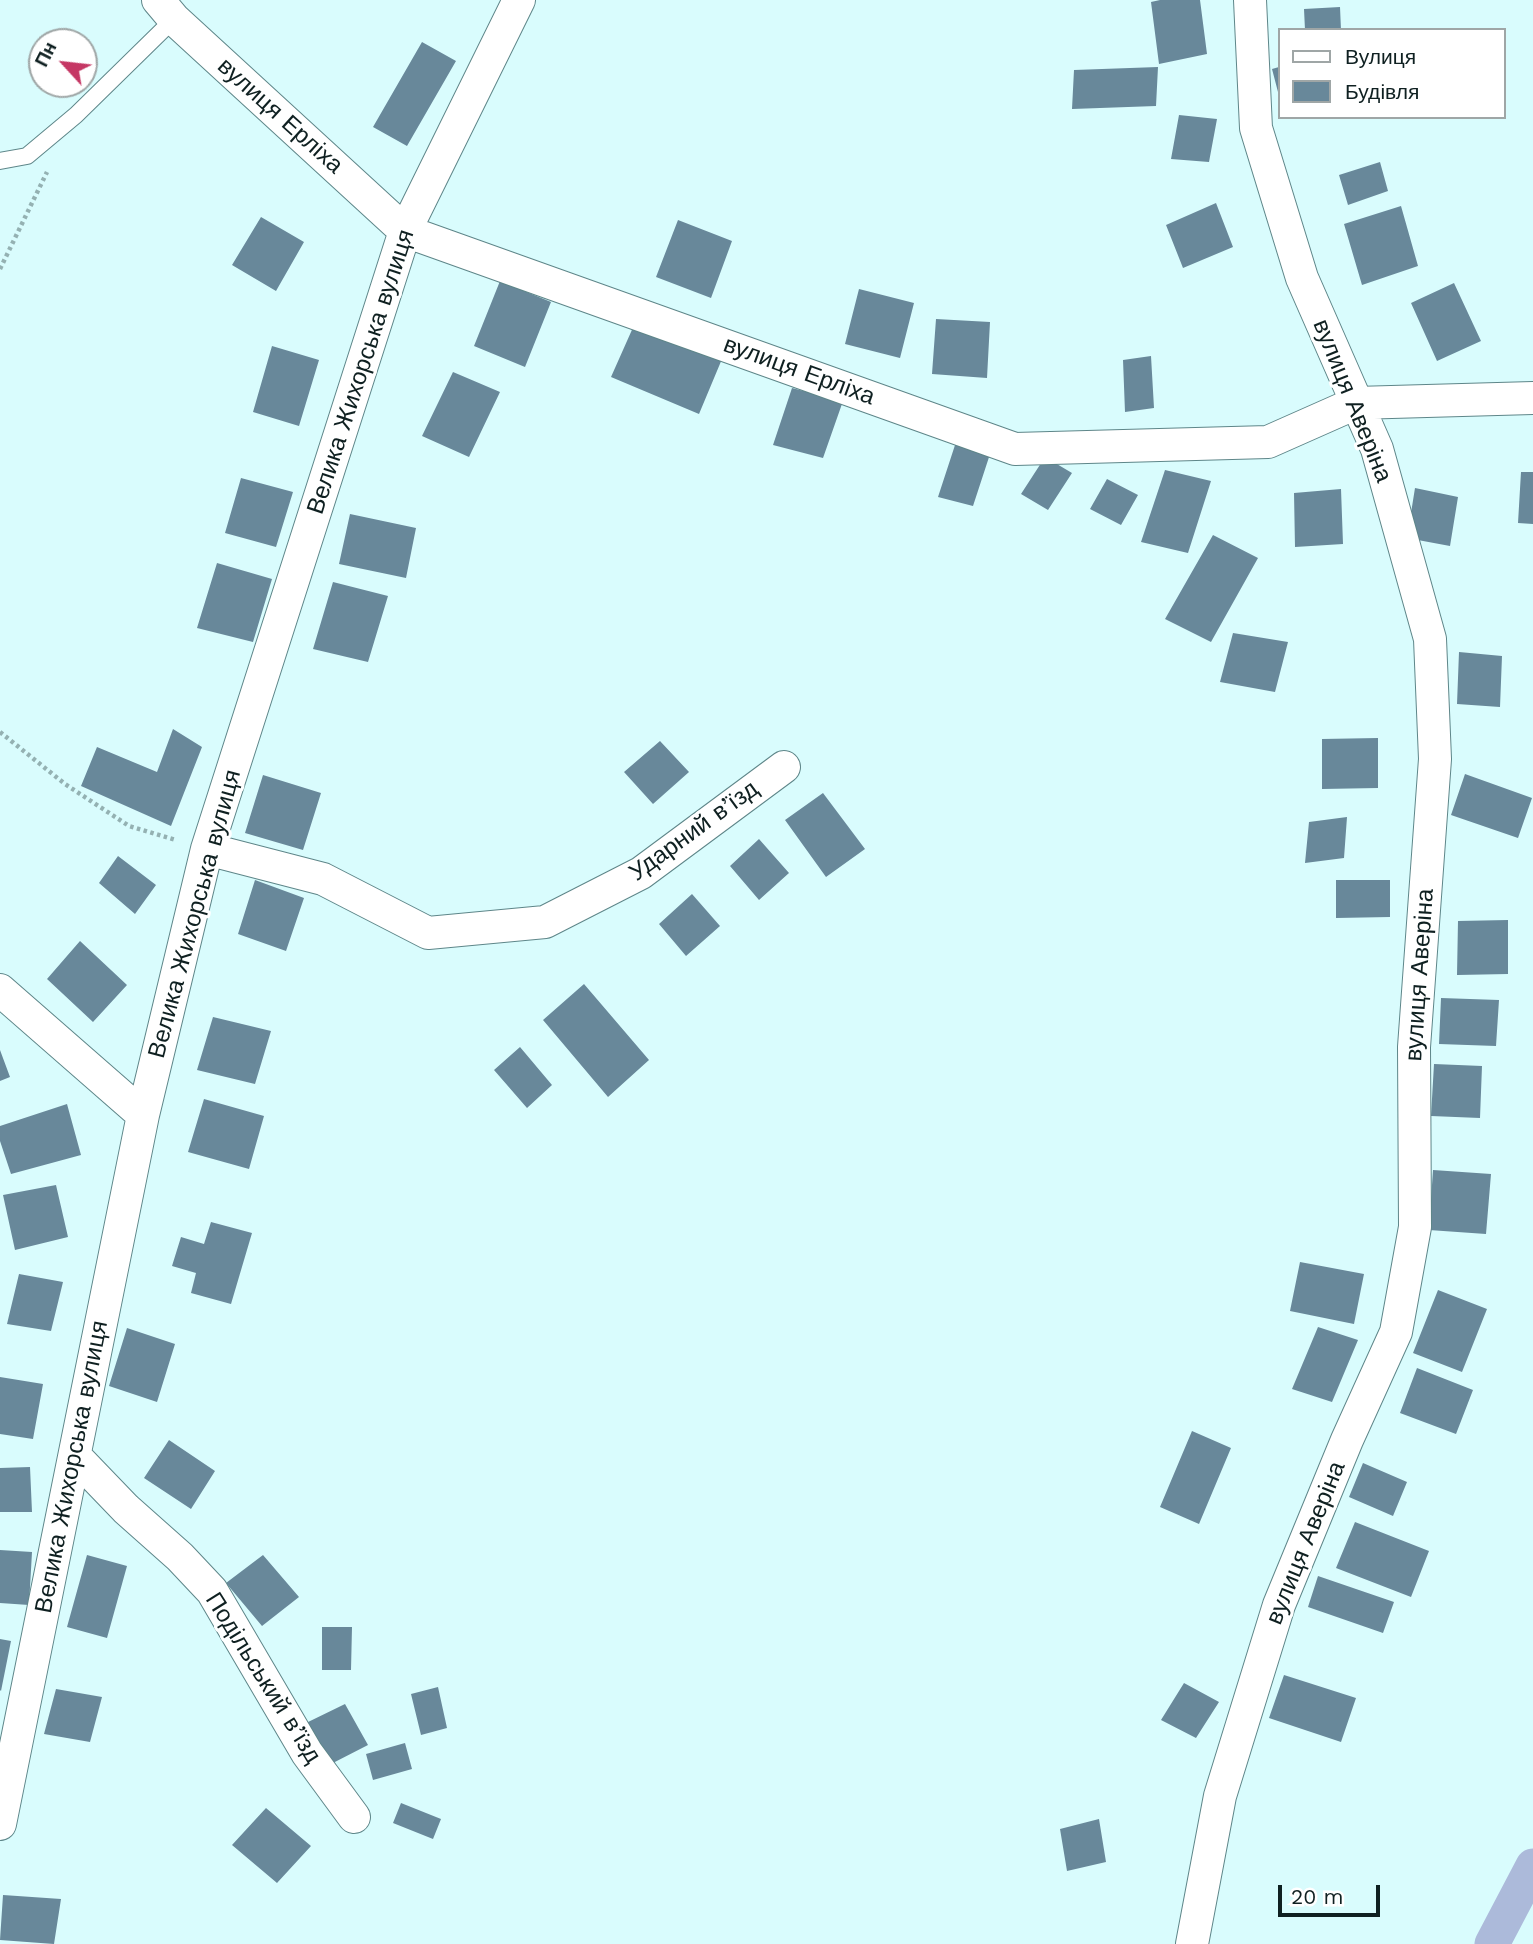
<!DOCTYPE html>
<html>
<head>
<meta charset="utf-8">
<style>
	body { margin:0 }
	#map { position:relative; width:1533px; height:1944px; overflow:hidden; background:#d9fcfd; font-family:"Work Sans",sans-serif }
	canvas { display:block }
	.legend { position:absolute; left:1278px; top:28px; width:228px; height:91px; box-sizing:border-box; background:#fff; border:2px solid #9fa6a6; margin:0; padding:9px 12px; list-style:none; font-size:21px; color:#0f2021 }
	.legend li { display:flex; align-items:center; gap:14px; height:35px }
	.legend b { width:35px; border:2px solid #9fa6a6 }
	.north { position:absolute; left:28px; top:28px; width:70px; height:70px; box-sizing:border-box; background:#fff; border:2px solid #9fa6a6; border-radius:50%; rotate:297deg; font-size:19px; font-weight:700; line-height:28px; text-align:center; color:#0f2021 }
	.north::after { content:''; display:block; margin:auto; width:24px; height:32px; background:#c53764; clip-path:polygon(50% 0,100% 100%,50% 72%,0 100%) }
	.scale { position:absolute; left:1278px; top:1885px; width:102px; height:32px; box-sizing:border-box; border:4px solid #0f2021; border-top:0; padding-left:9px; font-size:21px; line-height:24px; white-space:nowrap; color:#0f2021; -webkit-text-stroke:5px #fff; paint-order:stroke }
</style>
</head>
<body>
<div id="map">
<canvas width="1533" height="1944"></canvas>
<ul class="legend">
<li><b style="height:9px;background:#fff"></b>Вулиця</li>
<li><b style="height:19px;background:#68889a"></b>Будівля</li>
</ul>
<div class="north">Пн</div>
<div class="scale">20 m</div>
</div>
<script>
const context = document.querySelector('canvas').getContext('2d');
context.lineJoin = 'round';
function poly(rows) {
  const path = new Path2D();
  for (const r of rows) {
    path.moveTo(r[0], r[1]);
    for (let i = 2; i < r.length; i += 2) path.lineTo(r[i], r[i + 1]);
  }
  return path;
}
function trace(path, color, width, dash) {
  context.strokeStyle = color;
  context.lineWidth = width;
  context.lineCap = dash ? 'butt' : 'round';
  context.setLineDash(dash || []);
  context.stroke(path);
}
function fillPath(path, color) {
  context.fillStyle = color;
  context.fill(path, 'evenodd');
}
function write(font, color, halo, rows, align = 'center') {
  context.font = font + ' "Work Sans",sans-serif';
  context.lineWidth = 6;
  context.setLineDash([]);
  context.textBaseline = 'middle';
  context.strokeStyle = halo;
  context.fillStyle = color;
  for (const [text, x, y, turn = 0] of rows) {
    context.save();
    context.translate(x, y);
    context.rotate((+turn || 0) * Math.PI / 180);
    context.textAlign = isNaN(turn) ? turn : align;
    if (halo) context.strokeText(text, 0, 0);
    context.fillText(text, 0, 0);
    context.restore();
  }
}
trace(poly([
	[1492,1944,1533,1866]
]), '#acbada', 35);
fillPath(poly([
	[1160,0,1200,0,1207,54,1159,64,1151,2],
	[1340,7,1341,30,1305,30,1304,9],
	[422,42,456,61,407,146,373,127],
	[1158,67,1156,106,1072,109,1074,70],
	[1279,67,1279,92,1278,92,1272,69],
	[1179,115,1217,119,1209,162,1171,159],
	[1380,162,1388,191,1348,205,1339,175],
	[1216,203,1233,247,1183,268,1166,225],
	[1401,206,1418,266,1362,285,1344,224],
	[261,217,304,242,276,291,232,265],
	[678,220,732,241,711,298,656,277],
	[500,281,551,302,525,367,474,346],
	[1454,283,1481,341,1437,361,1411,303],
	[859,289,914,303,900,358,845,344],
	[936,319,990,322,987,378,932,374],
	[635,323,722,359,699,414,611,377],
	[272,346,319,360,299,426,253,412],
	[1151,356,1154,408,1125,412,1123,360],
	[453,372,500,392,469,457,422,436],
	[792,388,843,401,823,458,773,445],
	[956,442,991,451,973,506,938,497],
	[1045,457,1072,473,1048,510,1021,494],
	[1165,470,1211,481,1188,553,1141,542],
	[1521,472,1533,472,1533,524,1518,523],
	[241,478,293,492,276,547,225,533],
	[1107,479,1138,495,1121,525,1090,509],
	[1415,488,1458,497,1450,546,1407,538],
	[1341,489,1343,544,1295,547,1294,493],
	[350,514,416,528,406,578,339,564],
	[1213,535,1258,558,1211,642,1165,619],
	[217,563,272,579,253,642,197,628],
	[333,582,388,596,368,662,313,649],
	[1233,633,1288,642,1275,692,1220,682],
	[1459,652,1502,656,1500,707,1457,704],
	[173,729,202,747,171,826,81,786,97,747,157,772],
	[1378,738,1378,788,1322,789,1322,739],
	[660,741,689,772,653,804,624,772],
	[1465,774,1532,798,1518,838,1451,815],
	[263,775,321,793,303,850,245,833],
	[823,793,865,849,826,877,785,820],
	[1347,817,1344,858,1305,863,1309,822],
	[759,839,789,873,759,900,730,866],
	[118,856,156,885,135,914,99,883],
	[255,880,304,898,286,951,238,934],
	[1336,880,1390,880,1390,917,1336,918],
	[692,894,720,926,686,956,659,924],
	[1508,920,1508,974,1457,975,1458,921],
	[80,941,127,985,93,1022,47,979],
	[584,984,649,1060,608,1097,543,1020],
	[1441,998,1499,1000,1496,1046,1439,1044],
	[213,1017,271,1031,255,1084,197,1070],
	[520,1047,552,1085,527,1108,494,1070],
	[0,1050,10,1077,0,1081],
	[1434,1064,1482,1066,1480,1118,1431,1116],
	[204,1099,264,1116,249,1169,188,1152],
	[67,1104,81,1155,11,1174,0,1141,0,1126],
	[1433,1170,1491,1174,1486,1234,1429,1230],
	[56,1185,68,1237,15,1250,3,1195],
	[211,1222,252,1233,231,1304,191,1293,196,1273,172,1266,181,1237,204,1244],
	[1300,1262,1364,1274,1354,1324,1290,1311],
	[19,1274,63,1282,51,1331,7,1324],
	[1438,1290,1487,1309,1462,1372,1413,1353],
	[1318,1327,1358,1340,1332,1402,1292,1389],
	[127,1328,175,1344,157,1402,109,1386],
	[1417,1368,1473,1390,1456,1434,1400,1413],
	[0,1377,43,1384,33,1439,0,1434],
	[1192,1431,1231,1448,1199,1524,1160,1507],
	[169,1440,215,1471,191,1509,144,1478],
	[1363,1463,1407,1482,1393,1516,1349,1497],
	[30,1467,32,1512,0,1512,0,1468],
	[1355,1522,1429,1551,1411,1597,1336,1568],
	[0,1550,32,1552,29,1605,0,1603],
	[87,1555,127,1566,107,1638,67,1627],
	[263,1555,299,1597,262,1626,226,1583],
	[1318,1576,1394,1602,1383,1633,1308,1607],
	[322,1627,352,1627,351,1670,322,1670],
	[0,1639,11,1641,1,1691,0,1690],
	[1284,1675,1356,1698,1341,1742,1269,1718],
	[1184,1683,1219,1702,1196,1738,1161,1720],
	[438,1687,447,1728,421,1735,411,1694],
	[56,1689,102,1697,90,1742,44,1734],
	[345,1704,368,1745,329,1765,306,1723],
	[405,1743,412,1769,373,1780,366,1754],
	[401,1803,441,1819,433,1839,393,1823],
	[266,1808,311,1846,277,1883,232,1845],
	[1099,1819,1106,1862,1067,1871,1060,1829],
	[3,1895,61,1899,54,1944,0,1940]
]), '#68889a');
const service = poly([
	[0,161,27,156,76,115,174,19]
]);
const minor = poly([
	[158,0,174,19,405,231,1015,449,1268,442,1356,403,1533,398],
	[207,849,323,879,428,933,545,922,641,873,784,767],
	[0,990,143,1115],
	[75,1456,126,1509,180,1557,212,1591,307,1753,354,1817],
	[0,1824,143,1115,207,849,405,231,519,0],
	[1192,1944,1220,1796,1279,1605,1347,1440,1396,1332,1415,1227,1414,1047,1435,759,1430,639,1377,449,1302,278,1256,128,1250,0]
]);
trace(service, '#5e8689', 18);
trace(minor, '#5e8689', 34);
trace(poly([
	[0,269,47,172],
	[0,732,65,784,129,826,176,840]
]), '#94b1b2', 4.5, [3.5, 3.5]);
trace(service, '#fff', 16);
trace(minor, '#fff', 32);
write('24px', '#0f2021', '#fff', [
	["вулиця Ерліха",280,116,42],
	["вулиця Ерліха",799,371,20],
	["Велика Жихорська вулиця",361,372,-72],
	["вулиця Аверіна",1352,401,68],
	["Ударний в’їзд",694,831,-36],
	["Велика Жихорська вулиця",195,914,-75],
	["вулиця Аверіна",1420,975,-86],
	["Велика Жихорська вулиця",72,1467,-79],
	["вулиця Аверіна",1306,1543,-68],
	["Подільський в’їзд",263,1678,58]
]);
</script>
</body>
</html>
